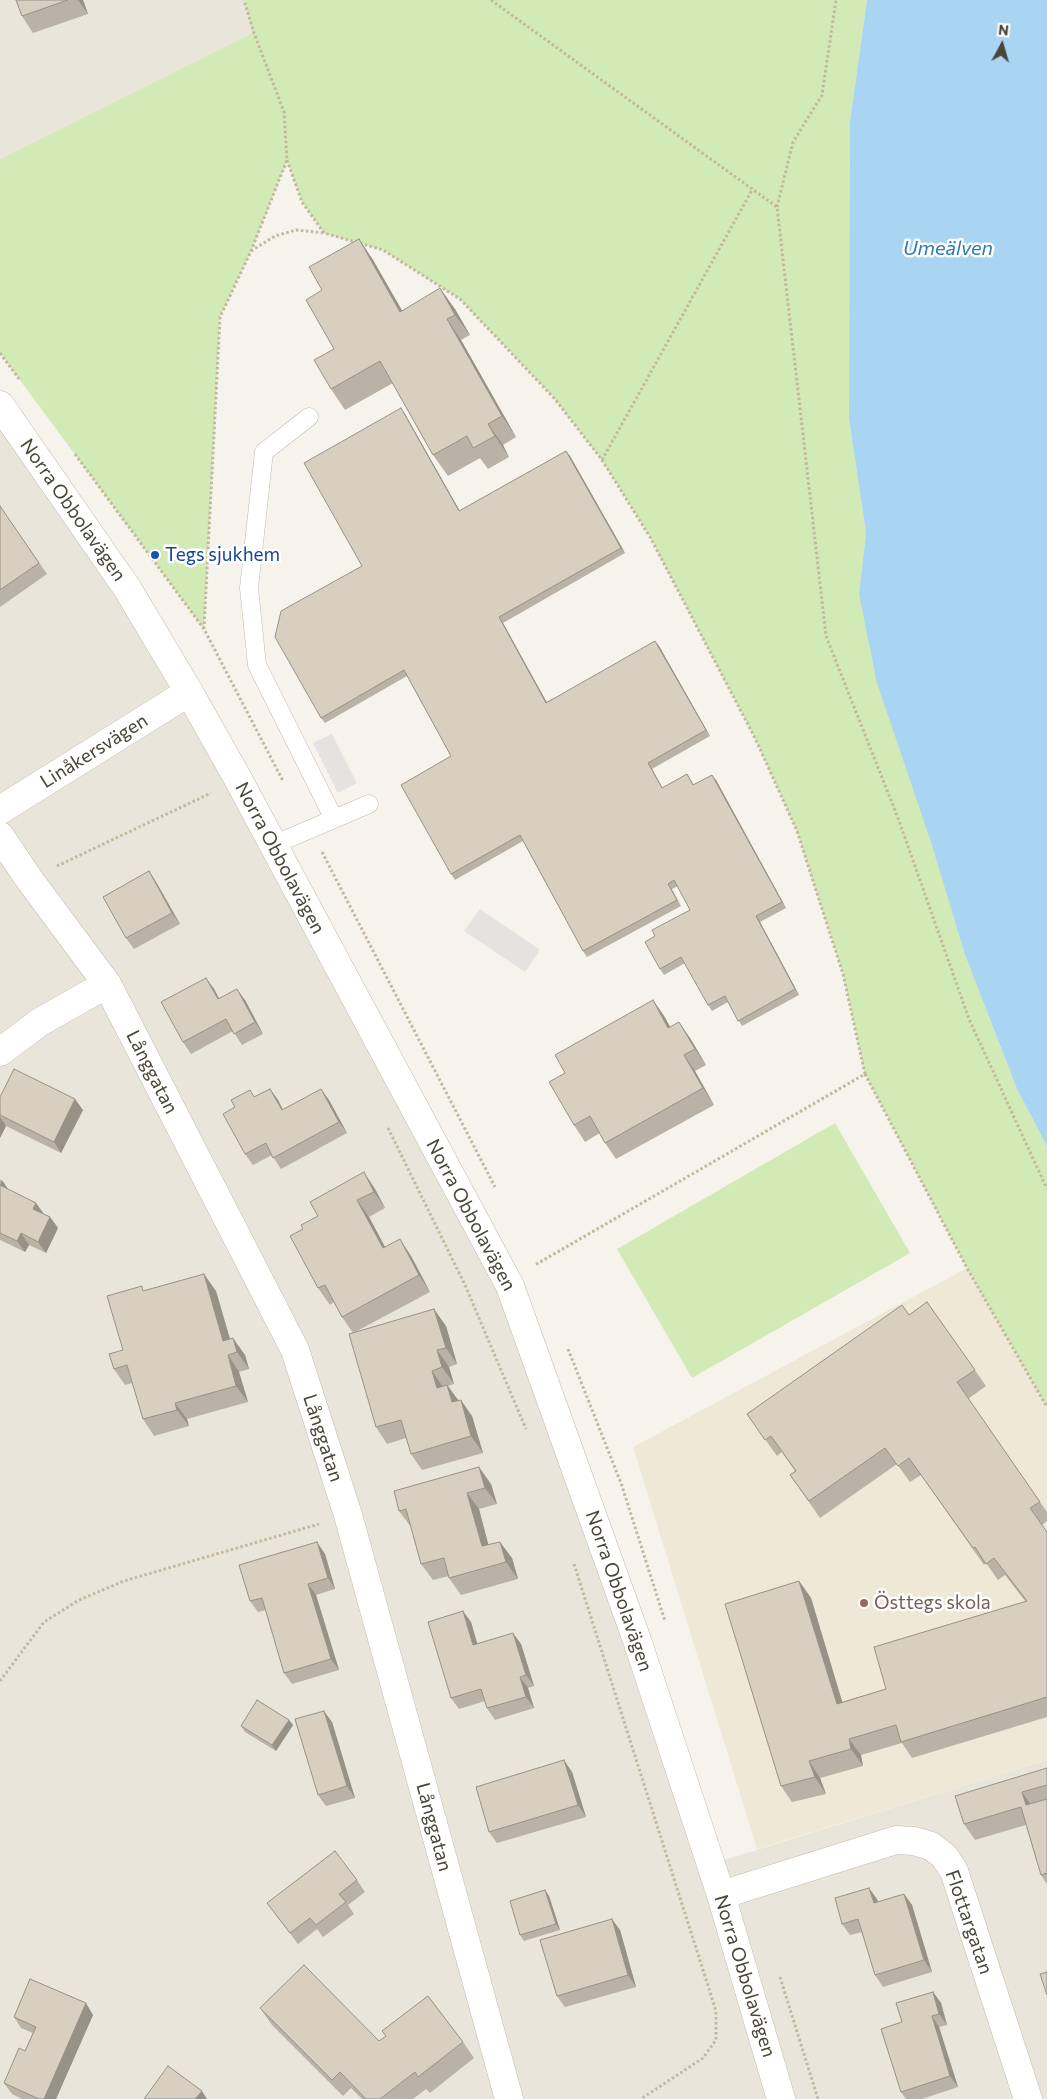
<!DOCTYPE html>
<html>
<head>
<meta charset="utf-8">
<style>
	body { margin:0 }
	#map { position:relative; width:1047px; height:2099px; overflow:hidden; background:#f6f3ec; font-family:Commissioner,sans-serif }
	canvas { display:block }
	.north { position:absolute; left:977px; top:20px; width:50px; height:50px; -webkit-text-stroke:4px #fff; paint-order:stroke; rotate:6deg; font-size:14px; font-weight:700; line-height:20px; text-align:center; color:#4b4439 }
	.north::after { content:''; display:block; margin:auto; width:18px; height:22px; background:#4b4439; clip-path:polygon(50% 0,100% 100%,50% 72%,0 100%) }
</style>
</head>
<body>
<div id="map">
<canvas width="1047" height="2099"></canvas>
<div class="north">N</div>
</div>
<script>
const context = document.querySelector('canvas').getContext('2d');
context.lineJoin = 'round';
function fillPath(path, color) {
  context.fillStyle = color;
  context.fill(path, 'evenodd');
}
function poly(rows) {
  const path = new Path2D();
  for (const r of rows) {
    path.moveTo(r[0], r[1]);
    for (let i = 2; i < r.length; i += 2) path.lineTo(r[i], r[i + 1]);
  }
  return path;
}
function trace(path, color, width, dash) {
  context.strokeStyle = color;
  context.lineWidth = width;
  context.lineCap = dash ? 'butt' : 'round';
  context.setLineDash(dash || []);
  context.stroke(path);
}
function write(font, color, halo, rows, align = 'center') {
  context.font = font + ' Commissioner,sans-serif';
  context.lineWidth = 5;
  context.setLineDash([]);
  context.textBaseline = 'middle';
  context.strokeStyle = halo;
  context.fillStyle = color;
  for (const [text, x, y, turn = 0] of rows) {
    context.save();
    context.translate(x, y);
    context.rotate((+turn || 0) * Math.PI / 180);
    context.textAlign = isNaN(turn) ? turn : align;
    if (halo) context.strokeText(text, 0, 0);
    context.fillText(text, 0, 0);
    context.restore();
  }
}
fillPath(poly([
	[0,0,244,0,254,33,0,159],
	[0,405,106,557,510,1286,711,1864,1047,1760,1047,2099,0,2099]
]), '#eae5da');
fillPath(poly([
	[967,1268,1047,1407,1047,1760,757,1849,633,1447]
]), '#efe8d6');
fillPath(poly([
	[244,0,867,0,850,121,849,419,866,533,859,594,965,955,1017,1089,1047,1146,1047,1407,967,1268,865,1074,843,974,797,831,755,738,650,537,602,460,554,398,460,299,383,250,324,233,302,202,287,161,251,251,220,317,204,629,0,353,0,159,253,33],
	[835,1123,910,1253,692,1378,617,1249]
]), '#d2eab5');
fillPath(poly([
	[332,734,357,783,338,793,313,743],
	[480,909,540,950,525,972,464,931]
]), '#e5e3e0');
fillPath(poly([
	[867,0,1047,0,1047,1146,1017,1089,965,955,932,845,877,683,859,594,866,533,849,419,850,121]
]), '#a9d4f2');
const service = poly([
	[309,417,264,452,249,588,257,665,334,819],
	[273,845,369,804]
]);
const minor = poly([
	[0,810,189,692],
	[0,836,29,879,107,984,295,1350,348,1515,509,2099],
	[0,1052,40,1022,107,984],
	[721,1895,896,1840,914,1841,931,1846,944,1856,954,1871,1028,2099]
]);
const tertiary = poly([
	[0,405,127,588,189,692,238,779,510,1286,638,1643,721,1895,781,2099]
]);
trace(service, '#c2bbae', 19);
trace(minor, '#c2bbae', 29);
trace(tertiary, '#c2bbae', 29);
trace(poly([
	[491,0,777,207,826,636,898,818,969,1019,1047,1189],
	[287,160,302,202,324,233,383,250,460,299,554,398,602,460,650,537,755,738,797,831,843,974,865,1074,535,1265],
	[777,207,793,142,822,95,836,0],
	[251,251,275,236,296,230,324,233],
	[0,353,19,379],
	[75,454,204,629,283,781],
	[602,460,752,190],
	[204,629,220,317,251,251,287,160,284,112,254,33,244,0],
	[322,852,495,1187],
	[57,866,211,793],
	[865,1074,967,1268,1047,1407],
	[388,1128,465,1285,526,1429],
	[568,1349,621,1483,665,1621],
	[574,1564,716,2011,716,2040,703,2058,641,2099],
	[0,1681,44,1622,79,1600,124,1581,319,1524],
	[780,1977,818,2099]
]), '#c4b79f', 3, [2.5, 2.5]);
trace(service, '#fff', 18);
trace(minor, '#fff', 28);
trace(tertiary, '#fff', 28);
fillPath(poly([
	[16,0,83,0,88,14,33,33,22,16],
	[359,239,373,260,402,310,455,309,470,335,461,340,516,437,503,445,509,457,488,469,480,458,448,476,433,455,393,383,345,410,331,389,334,349,322,290],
	[401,408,405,414,460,511,566,451,570,456,625,553,503,623,546,702,659,646,710,736,652,769,662,788,687,774,694,785,716,780,786,908,760,922,799,995,742,1026,728,1002,712,1011,708,1005,685,963,664,975,660,969,655,936,690,910,678,886,672,889,681,906,587,957,583,951,523,841,455,880,451,874,451,756,407,676,325,723,321,718,362,566],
	[0,506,47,574,0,607],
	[149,871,156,882,180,924,134,949,126,938],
	[206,978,214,989,219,998,245,1000,263,1034,242,1045,233,1031,191,1054,183,1042],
	[653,1000,664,1016,670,1027,690,1038,706,1065,695,1071,714,1105,616,1159,605,1143,600,1133,585,1142,574,1125,565,1073],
	[270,1089,278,1100,283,1110,329,1100,347,1133,281,1169,272,1155,253,1165,245,1154,254,1097],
	[0,1097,83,1110,61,1153,6,1126,0,1138],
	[0,1179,8,1189,36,1203,43,1214,50,1217,58,1228,46,1253,29,1245,25,1252,0,1240],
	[375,1189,385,1208,369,1217,385,1247,411,1256,430,1292,355,1332,446,1326,457,1364,449,1367,454,1384,448,1386,458,1401,472,1416,483,1453,422,1470,411,1454,406,1438,387,1444,376,1427,353,1333,342,1317,334,1302,330,1305,318,1288,303,1229],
	[145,1291,216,1291,230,1339,245,1355,249,1369,239,1372,248,1402,187,1419,189,1426,154,1436,143,1419,132,1383,125,1385,114,1369,123,1350],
	[927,1302,986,1386,968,1399,1047,1512,1047,1521,1042,1525,1047,1532,1047,1717,912,1758,902,1743,861,1755,863,1766,820,1778,826,1794,792,1802,781,1786,799,1581,811,1598,842,1702,886,1689,1026,1602,1005,1575,998,1580,986,1563,984,1565,921,1475,910,1482,897,1464,820,1518,790,1475,795,1471,782,1452,777,1456,747,1414,909,1315],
	[491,1484,497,1504,479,1509,488,1545,512,1558,518,1579,461,1595,449,1578,449,1576,433,1580,421,1564,411,1527,399,1511],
	[325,1554,335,1589,316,1595,339,1670,292,1684,284,1673,266,1610,258,1612,250,1601],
	[471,1622,477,1644,521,1644,534,1686,528,1688,534,1708,495,1720,487,1708,485,1701,459,1709,451,1698],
	[289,1720,293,1725,276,1751,245,1732,241,1726],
	[332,1722,355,1798,326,1806,318,1795],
	[1047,1768,1047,1884,1041,1875,1026,1825,975,1840,964,1824],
	[572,1772,586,1817,497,1843,489,1832],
	[357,1880,365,1892,348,1905,354,1914,323,1937,317,1929,298,1944,267,1903],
	[545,1890,549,1896,560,1930,524,1941,520,1935],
	[904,1894,912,1905,932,1972,883,1987,875,1975,862,1932,850,1935,842,1924,877,1899,878,1902],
	[620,1930,636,1987,565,2007,557,1996],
	[933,1992,941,2003,947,2025,939,2027,958,2087,922,2099,906,2099,901,2092,902,2022],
	[260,2008,379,2041,386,2036,382,2031,463,2042,474,2058,430,2093,426,2089,413,2099,362,2099,351,2088,343,2096,272,2025],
	[93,2015,56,2099,22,2099,12,2094,4,2083,25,2051,33,2033,21,2028,14,2017]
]), '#bab2a6');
fillPath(poly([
	[78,0,83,0,88,14],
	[359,239,373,260,414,332,400,312],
	[440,288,455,309,470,335,455,315],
	[447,319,461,340,516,437,502,416],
	[401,408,405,414,463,517,459,511],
	[488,424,503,445,509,457,495,436],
	[566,451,570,456,625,553,621,548],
	[499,617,503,623,550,708,546,703],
	[655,641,659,646,710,736,706,730],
	[648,763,652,769,666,794,662,788],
	[712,775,716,780,786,908,782,902],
	[149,871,156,882,180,924,172,913],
	[756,916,760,922,799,995,795,989],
	[206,978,214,989,225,1010,218,999],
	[237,989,245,1000,263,1034,255,1022],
	[653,1000,664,1016,680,1044,668,1028],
	[679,1022,690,1038,706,1065,695,1049],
	[684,1055,695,1071,714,1105,703,1088],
	[270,1089,278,1100,289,1122,282,1110],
	[321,1089,329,1100,347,1133,339,1122],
	[75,1099,83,1110,61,1153,54,1142],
	[0,1117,6,1126,0,1138],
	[364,1172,375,1189,385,1208,374,1192],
	[2,1180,10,1192,0,1186],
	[357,1200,369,1217,394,1264,383,1248],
	[36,1203,44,1214,33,1209],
	[50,1217,58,1228,46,1253,38,1242],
	[21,1233,29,1245,25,1252,17,1241],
	[400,1239,411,1256,430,1292,419,1275],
	[204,1274,216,1291,234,1353,223,1341],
	[434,1309,446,1326,457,1364,446,1348],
	[233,1338,245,1355,249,1369,237,1352],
	[437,1350,449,1367,454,1384,442,1367],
	[228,1355,239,1372,248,1402,236,1386],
	[432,1371,443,1387,437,1388],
	[447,1385,459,1401,452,1402],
	[461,1400,472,1416,483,1453,471,1436],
	[175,1403,187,1419,189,1426,177,1410],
	[479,1467,491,1484,497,1504,485,1488],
	[467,1493,479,1509,493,1562,482,1546],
	[317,1542,325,1554,335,1589,328,1578],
	[500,1542,512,1558,518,1579,506,1562],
	[799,1581,811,1598,848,1721,837,1704],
	[308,1584,316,1595,339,1670,331,1659],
	[463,1611,471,1622,481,1656,473,1645],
	[513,1633,521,1644,534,1686,526,1675],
	[520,1677,528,1688,534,1708,526,1697],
	[324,1711,332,1722,355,1798,347,1786],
	[289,1720,293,1725,276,1751,272,1745],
	[849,1739,861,1755,863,1766,851,1749],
	[564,1760,572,1772,586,1817,578,1805],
	[809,1761,820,1778,826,1794,815,1777],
	[1022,1792,1034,1809,1026,1805],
	[869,1888,877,1899,882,1915,874,1903],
	[545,1890,549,1896,560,1930,556,1924],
	[904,1894,912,1905,932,1972,924,1960],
	[612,1919,620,1930,636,1987,628,1975],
	[933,1992,941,2003,947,2025,939,2014],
	[86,2003,93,2015,56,2099,44,2099],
	[932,2016,939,2027,958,2087,950,2076],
	[202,2091,207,2099,195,2099]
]), '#979187');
const building = poly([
	[16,0,68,0,22,16,16,0],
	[359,239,400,312,440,288,455,315,447,319,502,416,488,424,495,436,473,448,467,436,433,455,380,361,331,389,314,360,334,349,306,300,322,290,309,267,359,239],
	[401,408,459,511,566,451,621,548,499,617,546,703,655,641,706,730,648,763,662,788,687,774,693,785,712,775,782,902,756,916,795,989,738,1021,725,996,708,1005,681,957,660,969,645,942,655,936,652,930,690,910,674,880,668,884,677,900,583,951,520,835,451,874,401,785,451,756,404,670,321,718,275,637,281,611,362,566,304,463,401,408],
	[0,506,39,563,0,590,0,506],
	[149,871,172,913,126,938,103,897,149,871],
	[206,978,218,999,237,989,255,1022,234,1034,226,1019,183,1042,161,1002,206,978],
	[653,1000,668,1028,679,1022,695,1049,684,1055,703,1088,605,1143,590,1116,574,1125,549,1082,565,1073,555,1055,653,1000],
	[14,1069,75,1099,54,1142,0,1115,0,1097,14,1069],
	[270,1089,282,1110,321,1089,339,1122,273,1158,266,1143,245,1154,223,1114,235,1107,231,1100,250,1090,254,1097,270,1089],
	[364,1172,374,1192,357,1200,383,1248,400,1239,419,1275,342,1317,325,1285,318,1288,290,1236,303,1229,301,1225,318,1216,310,1202,364,1172],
	[0,1185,36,1203,33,1209,50,1217,38,1242,21,1233,17,1241,0,1233,0,1185],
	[204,1274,223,1341,233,1338,237,1352,228,1355,236,1386,175,1403,177,1410,143,1419,127,1365,114,1369,109,1354,123,1350,107,1296,142,1286,143,1291,204,1274],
	[927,1302,975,1370,957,1382,1040,1502,1030,1508,1047,1532,1047,1697,901,1742,896,1725,849,1739,851,1749,809,1761,815,1777,781,1786,725,1604,799,1581,837,1704,886,1689,874,1647,1027,1601,994,1558,986,1564,975,1547,973,1548,909,1458,898,1466,885,1448,809,1501,790,1475,796,1471,771,1436,765,1440,747,1414,902,1305,909,1315,927,1302],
	[434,1309,446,1348,437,1350,442,1367,432,1371,437,1388,447,1385,452,1402,461,1400,471,1436,411,1454,401,1420,376,1427,349,1334,434,1309],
	[479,1467,485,1488,467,1493,482,1546,500,1542,506,1562,449,1578,444,1558,421,1564,406,1509,399,1511,394,1491,479,1467],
	[317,1542,328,1578,308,1584,331,1659,284,1673,262,1598,250,1601,239,1565,317,1542],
	[463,1611,473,1645,513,1633,526,1675,520,1677,526,1697,487,1708,481,1689,451,1698,428,1622,463,1611],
	[257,1700,289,1720,272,1745,241,1726,257,1700],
	[324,1711,347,1786,318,1795,295,1719,324,1711],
	[564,1760,578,1805,489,1832,476,1787,564,1760],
	[1047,1768,1047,1785,1022,1792,1026,1805,1047,1799,1047,1873,1041,1875,1021,1807,964,1824,955,1796,1047,1768],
	[335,1851,357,1880,339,1894,346,1902,316,1925,310,1918,290,1933,267,1903,335,1851],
	[869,1888,874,1903,904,1894,924,1960,875,1975,858,1919,842,1924,835,1898,869,1888],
	[545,1890,556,1924,520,1935,510,1901,545,1890],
	[612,1919,628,1975,557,1996,540,1940,612,1919],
	[304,1965,379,2041,386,2036,382,2031,428,1996,463,2042,418,2077,415,2072,380,2099,366,2099,340,2072,332,2080,260,2008,304,1965],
	[1047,1972,1047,1995,1040,1974,1047,1972],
	[30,1979,86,2003,44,2099,39,2099,4,2083,19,2048,25,2051,36,2027,14,2017,30,1979],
	[933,1992,939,2014,932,2016,950,2076,901,2092,881,2029,902,2022,896,2003,933,1992],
	[168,2066,202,2091,195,2099,144,2099,168,2066]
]);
fillPath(building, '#d8cfc1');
trace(building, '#979187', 1);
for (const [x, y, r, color] of [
	[155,555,5,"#1a4fb4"],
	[864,1603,5,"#8d6e63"]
]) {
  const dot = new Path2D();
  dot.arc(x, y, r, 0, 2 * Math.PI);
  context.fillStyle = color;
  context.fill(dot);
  trace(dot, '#fff', 2);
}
write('19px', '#4b4439', '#fff', [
	["Norra Obbolavägen",73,510,55],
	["Linåkersvägen",94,751,-32],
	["Norra Obbolavägen",280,858,62],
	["Långgatan",152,1072,63],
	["Norra Obbolavägen",471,1215,62],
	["Långgatan",323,1438,72],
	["Norra Obbolavägen",619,1591,71],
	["Långgatan",434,1827,75],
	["Flottargatan",969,1922,71],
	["Norra Obbolavägen",745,1976,73]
]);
write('19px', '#164399', '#fff', [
	["Tegs sjukhem",165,555]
], 'left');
write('19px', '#785e54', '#fff', [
	["Östtegs skola",874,1603]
], 'left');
write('italic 20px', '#2e7ab2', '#fff', [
	["Umeälven",948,248]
]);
</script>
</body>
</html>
